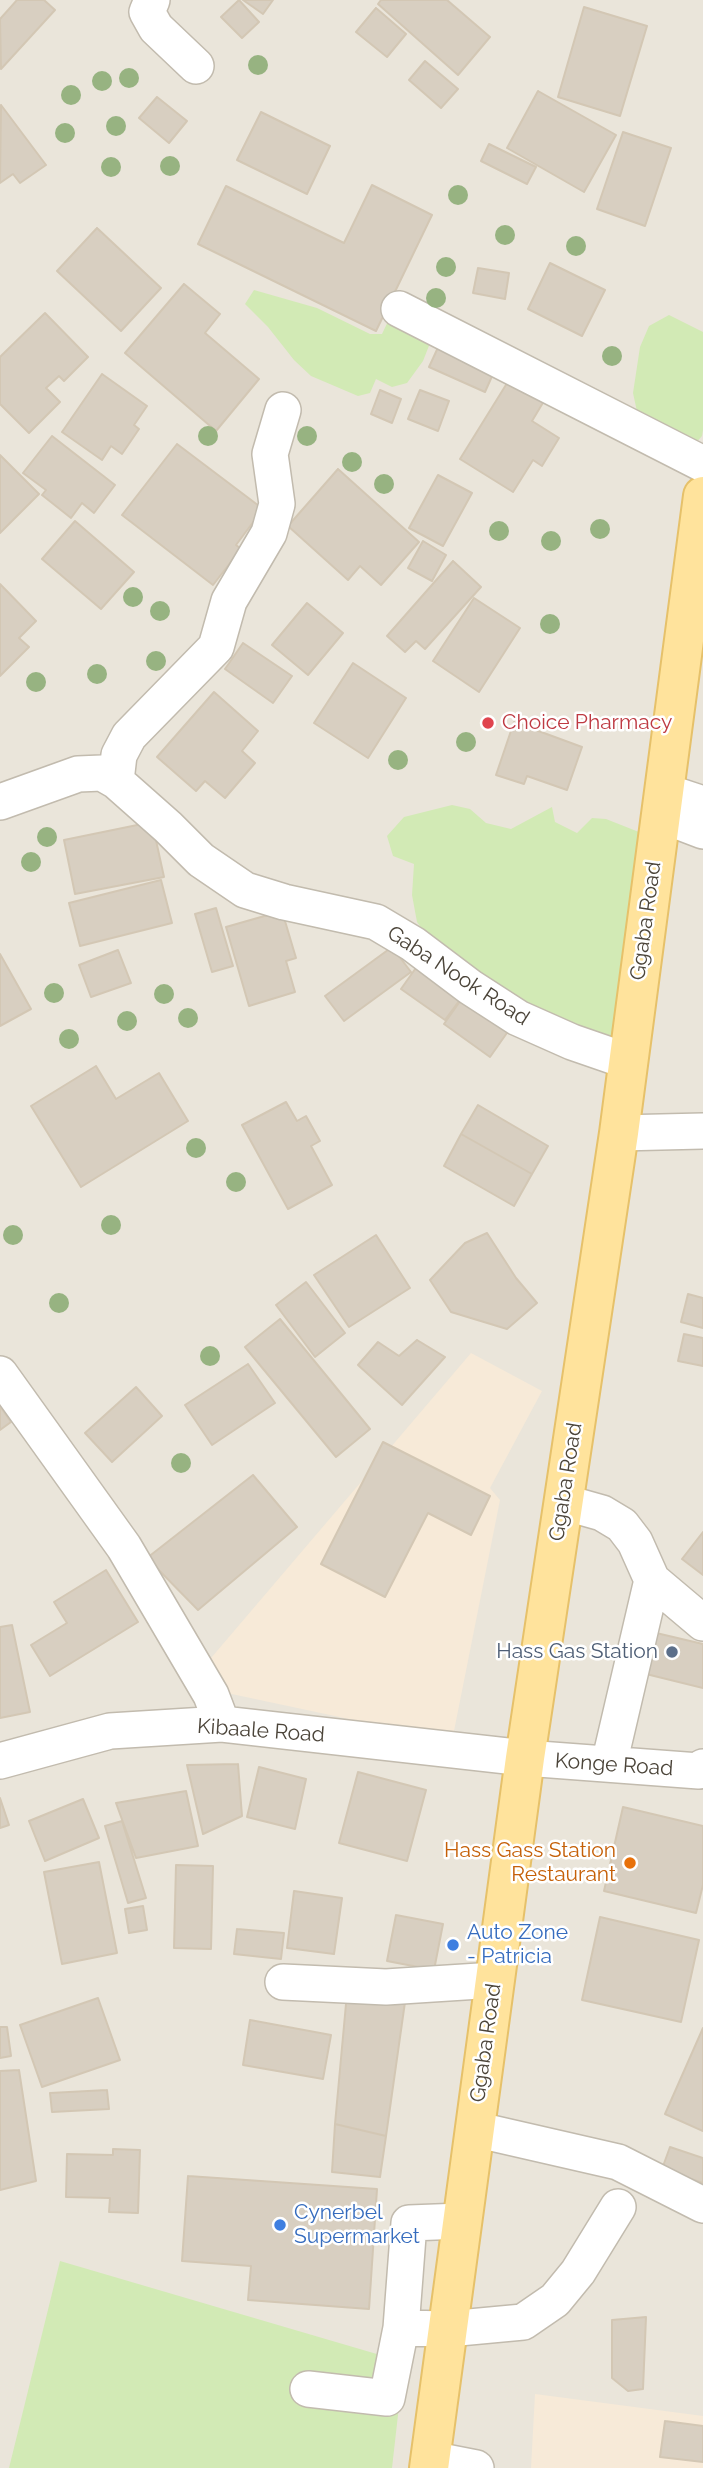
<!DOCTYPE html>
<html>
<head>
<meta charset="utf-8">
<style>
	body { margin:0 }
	canvas { display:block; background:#f6f3ec }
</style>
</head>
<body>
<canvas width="703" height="2468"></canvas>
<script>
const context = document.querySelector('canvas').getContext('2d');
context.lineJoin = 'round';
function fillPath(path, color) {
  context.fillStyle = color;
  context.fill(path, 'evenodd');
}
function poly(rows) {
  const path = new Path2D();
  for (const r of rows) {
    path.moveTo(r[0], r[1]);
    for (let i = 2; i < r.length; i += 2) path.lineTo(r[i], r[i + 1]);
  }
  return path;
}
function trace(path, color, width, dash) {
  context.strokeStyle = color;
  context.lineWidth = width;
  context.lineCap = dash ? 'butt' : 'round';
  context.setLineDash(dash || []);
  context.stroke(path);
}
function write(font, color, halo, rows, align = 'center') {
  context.font = font + ' Raleway,sans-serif';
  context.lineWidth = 5;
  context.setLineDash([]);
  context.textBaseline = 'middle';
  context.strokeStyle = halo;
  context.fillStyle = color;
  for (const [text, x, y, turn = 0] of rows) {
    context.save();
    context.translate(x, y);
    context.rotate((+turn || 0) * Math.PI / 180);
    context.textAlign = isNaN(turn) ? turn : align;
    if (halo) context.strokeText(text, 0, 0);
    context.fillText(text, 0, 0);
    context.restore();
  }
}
fillPath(poly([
	[0,0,703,0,703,2468,0,2468]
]), '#eae5da');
fillPath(poly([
	[471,1353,542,1391,490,1488,500,1500,452,1741,227,1693,211,1658],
	[535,2394,703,2416,703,2468,531,2468]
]), '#f7ead8');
fillPath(poly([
	[254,290,317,308,370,334,382,334,391,315,434,333,423,361,407,383,392,387,376,379,370,393,358,396,311,376,294,360,268,327,245,304],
	[669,315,703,332,703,430,702,436,695,444,638,416,633,393,640,347,649,326],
	[452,805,470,809,486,823,511,829,552,807,555,822,577,833,592,818,606,819,649,836,621,1040,595,1040,540,1014,437,951,417,922,412,895,414,864,393,856,387,836,404,817],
	[60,2261,404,2362,392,2468,9,2468]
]), '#d2eab5');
const building = poly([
	[17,0,44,0,55,10,1,69,0,19,17,0],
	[239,0,259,22,242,38,221,17,239,0],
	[243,0,273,0,263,14,243,0],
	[381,0,447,0,490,37,458,75,378,4,381,0],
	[584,7,647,26,620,116,558,97,584,7],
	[376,8,406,34,387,57,356,32,376,8],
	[425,61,458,89,441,108,409,80,425,61],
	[538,91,616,135,584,192,507,148,538,91],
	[157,97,187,121,169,143,139,118,157,97],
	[1,105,46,165,20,183,13,174,0,183,1,105],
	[261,112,330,146,307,194,237,160,261,112],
	[623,132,671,148,645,226,597,209,623,132],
	[489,144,536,167,527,184,481,161,489,144],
	[372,185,432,215,376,331,198,244,226,186,344,243,372,185],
	[97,228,161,288,121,331,57,271,97,228],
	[550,263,605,290,582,336,528,309,550,263],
	[478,268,509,273,505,299,473,293,478,268],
	[184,284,220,314,205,333,259,379,216,431,125,353,184,284],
	[45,313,88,357,64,381,59,376,46,388,60,402,29,433,0,404,0,357,45,313],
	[441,341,497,365,485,392,429,367,441,341],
	[102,374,147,406,134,425,139,429,122,454,111,446,102,460,62,432,102,374],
	[509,380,544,401,532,421,559,438,542,466,533,460,513,492,460,459,509,380],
	[380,390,401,399,392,423,371,414,380,390],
	[420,390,449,401,438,431,408,419,420,390],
	[52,436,115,485,94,513,82,503,71,518,42,495,46,490,23,473,52,436],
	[177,444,263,509,236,545,241,549,213,585,122,515,177,444],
	[0,455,39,494,0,533,0,455],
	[338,469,419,542,381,585,360,566,348,580,288,526,338,469],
	[438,475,472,493,443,546,409,528,438,475],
	[75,521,134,572,101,609,42,559,75,521],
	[423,541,446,555,432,581,408,568,423,541],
	[453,561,481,587,425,649,416,641,405,652,387,636,453,561],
	[0,584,36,621,19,638,29,647,0,676,0,584],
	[474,598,520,628,479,692,433,661,474,598],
	[307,603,343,633,308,675,272,645,307,603],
	[243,643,292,676,273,703,225,669,243,643],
	[353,663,406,698,368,758,314,723,353,663],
	[214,692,258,731,242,751,255,763,225,798,205,781,196,791,157,757,214,692],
	[514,722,582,747,567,790,527,776,524,784,496,775,514,722],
	[152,822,164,877,75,894,64,840,152,822],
	[161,880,172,923,80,946,69,903,161,880],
	[216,908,233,966,212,972,195,914,216,908],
	[282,911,296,958,286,961,295,992,249,1006,226,927,282,911],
	[392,947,411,972,344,1021,325,996,392,947],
	[118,950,131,983,91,997,79,965,118,950],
	[0,954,31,1009,0,1026,0,954],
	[418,965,462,997,445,1020,401,989,418,965],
	[463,997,509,1030,490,1057,444,1024,463,997],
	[96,1066,116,1099,159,1073,188,1121,81,1187,31,1106,96,1066],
	[286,1102,297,1121,306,1116,320,1141,311,1146,332,1185,288,1209,242,1125,286,1102],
	[478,1105,548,1146,532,1174,461,1134,478,1105],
	[461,1134,532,1174,514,1206,444,1166,461,1134],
	[487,1233,516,1278,537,1303,507,1329,451,1312,430,1280,465,1243,487,1233],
	[376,1235,410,1288,349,1327,314,1275,376,1235],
	[306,1282,345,1333,315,1357,276,1305,306,1282],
	[688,1294,703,1298,703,1328,681,1322,688,1294],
	[280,1319,370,1429,336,1457,245,1347,280,1319],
	[684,1334,703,1338,703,1366,678,1361,684,1334],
	[417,1340,445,1357,402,1405,358,1365,378,1342,399,1356,417,1340],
	[248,1364,275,1403,212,1445,185,1405,248,1364],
	[136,1387,162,1416,112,1462,85,1433,136,1387],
	[0,1406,11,1422,0,1430,0,1406],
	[383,1442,490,1496,471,1535,428,1513,385,1597,321,1564,383,1442],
	[253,1475,297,1527,198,1610,147,1558,253,1475],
	[703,1532,703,1575,682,1559,703,1532],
	[106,1570,138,1622,50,1676,31,1645,67,1623,54,1602,106,1570],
	[12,1625,30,1712,0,1718,0,1627,12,1625],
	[652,1632,703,1644,703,1688,642,1673,652,1632],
	[238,1764,242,1816,203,1834,187,1765,238,1764],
	[259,1767,306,1779,295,1829,247,1817,259,1767],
	[358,1772,426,1790,407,1861,339,1843,358,1772],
	[186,1791,198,1846,136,1858,116,1803,186,1791],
	[0,1798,9,1825,0,1828,0,1798],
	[83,1799,99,1838,45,1861,29,1821,83,1799],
	[623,1807,703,1826,703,1885,696,1913,604,1891,623,1807],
	[122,1821,146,1898,128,1903,105,1826,122,1821],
	[99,1862,117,1953,62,1964,44,1872,99,1862],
	[176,1865,213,1866,211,1949,174,1948,176,1865],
	[294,1891,342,1898,334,1954,287,1948,294,1891],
	[143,1906,147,1930,129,1933,125,1909,143,1906],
	[396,1915,443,1924,434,1970,387,1961,396,1915],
	[600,1917,699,1940,681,2022,582,2000,600,1917],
	[237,1929,284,1933,281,1959,234,1954,237,1929],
	[347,1993,405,2002,386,2136,335,2124,347,1993],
	[98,1998,120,2060,42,2087,20,2025,98,1998],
	[250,2020,331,2035,323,2079,243,2065,250,2020],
	[0,2027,7,2027,11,2056,0,2058,0,2027],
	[703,2028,703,2131,665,2114,703,2028],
	[19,2070,36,2181,0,2190,0,2071,19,2070],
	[107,2090,109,2109,52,2112,50,2093,107,2090],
	[335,2124,386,2136,380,2177,332,2172,335,2124],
	[670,2147,703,2158,703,2183,662,2169,670,2147],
	[113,2149,140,2150,138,2213,109,2212,110,2198,66,2197,67,2154,113,2155,113,2149],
	[188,2176,377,2189,369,2309,248,2300,251,2266,182,2261,188,2176],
	[646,2317,643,2389,628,2391,612,2378,612,2320,646,2317],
	[665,2421,703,2426,703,2462,660,2457,665,2421]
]);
fillPath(building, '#d8cfc1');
trace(building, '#d3c7b4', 2);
const minor = poly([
	[152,0,147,12,156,28,196,66],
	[399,309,703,464],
	[116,781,119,755,129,736,216,647,229,601,269,533,277,504,270,454,283,410],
	[664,791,703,804],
	[0,802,78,774,102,773,116,781,168,827,201,860,245,890,284,902,376,922,413,944,470,987,518,1018,572,1042,627,1061],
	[661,815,703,831],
	[619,1133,703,1131],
	[0,1374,124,1547,211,1695,222,1724],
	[563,1502,602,1513,622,1525,635,1542,652,1580,609,1764],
	[652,1580,703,1623],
	[0,1761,110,1731,222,1724,525,1758,699,1771,703,1767],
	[283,1982,386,1987,495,1980],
	[474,2129,618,2162,703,2205],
	[462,2221,409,2223,401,2328,448,2329,523,2322,555,2300,578,2272,618,2207],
	[308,2389,387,2398,401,2328],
	[430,2459,476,2468]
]);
const major = poly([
	[429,2468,525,1758,619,1133,703,496]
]);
trace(minor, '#c2bbae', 38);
trace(major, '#e6c16a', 42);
trace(minor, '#fff', 35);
trace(major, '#ffe39c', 38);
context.fillStyle = '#97b381';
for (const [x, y] of [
	[258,65],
	[129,78],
	[102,81],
	[71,95],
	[116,126],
	[65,133],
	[170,166],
	[111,167],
	[458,195],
	[505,235],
	[576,246],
	[446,267],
	[436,298],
	[612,356],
	[208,436],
	[307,436],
	[352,462],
	[384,484],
	[600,529],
	[499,531],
	[551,541],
	[133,597],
	[160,611],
	[550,624],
	[156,661],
	[97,674],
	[36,682],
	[466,742],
	[398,760],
	[47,837],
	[31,862],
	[54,993],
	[164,994],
	[188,1018],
	[127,1021],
	[69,1039],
	[196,1148],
	[236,1182],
	[111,1225],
	[13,1235],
	[59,1303],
	[210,1356],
	[181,1463]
]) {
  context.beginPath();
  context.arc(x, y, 10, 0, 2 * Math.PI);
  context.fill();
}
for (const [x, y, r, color] of [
	[488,723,7,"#e0444e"],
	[672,1652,7,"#5c6f8a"],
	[630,1863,7,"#e8710a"],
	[453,1945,7,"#3f7fe0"],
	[280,2225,7,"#3f7fe0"]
]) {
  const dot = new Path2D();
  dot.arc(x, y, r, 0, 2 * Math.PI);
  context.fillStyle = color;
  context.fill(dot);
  trace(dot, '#fff', 2.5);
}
write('21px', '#be3a42', '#fff', [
	["Choice Pharmacy",502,723]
], 'left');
write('21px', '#4b4439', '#fff', [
	["Ggaba Road",646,921,-82],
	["Gaba Nook Road",458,976,33],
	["Ggaba Road",566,1482,-81],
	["Kibaale Road",261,1731,4],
	["Konge Road",614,1765,4],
	["Ggaba Road",486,2043,-82]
]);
write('21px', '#4e5e75', '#fff', [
	["Hass Gas Station",658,1652]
], 'right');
write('21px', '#c56008', '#fff', [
	["Hass Gass Station",616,1851],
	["Restaurant",616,1875]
], 'right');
write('21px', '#366cbe', '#fff', [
	["Auto Zone",467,1933],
	["- Patricia",467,1957],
	["Cynerbel",294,2213],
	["Supermarket",294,2237]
], 'left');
</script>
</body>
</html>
